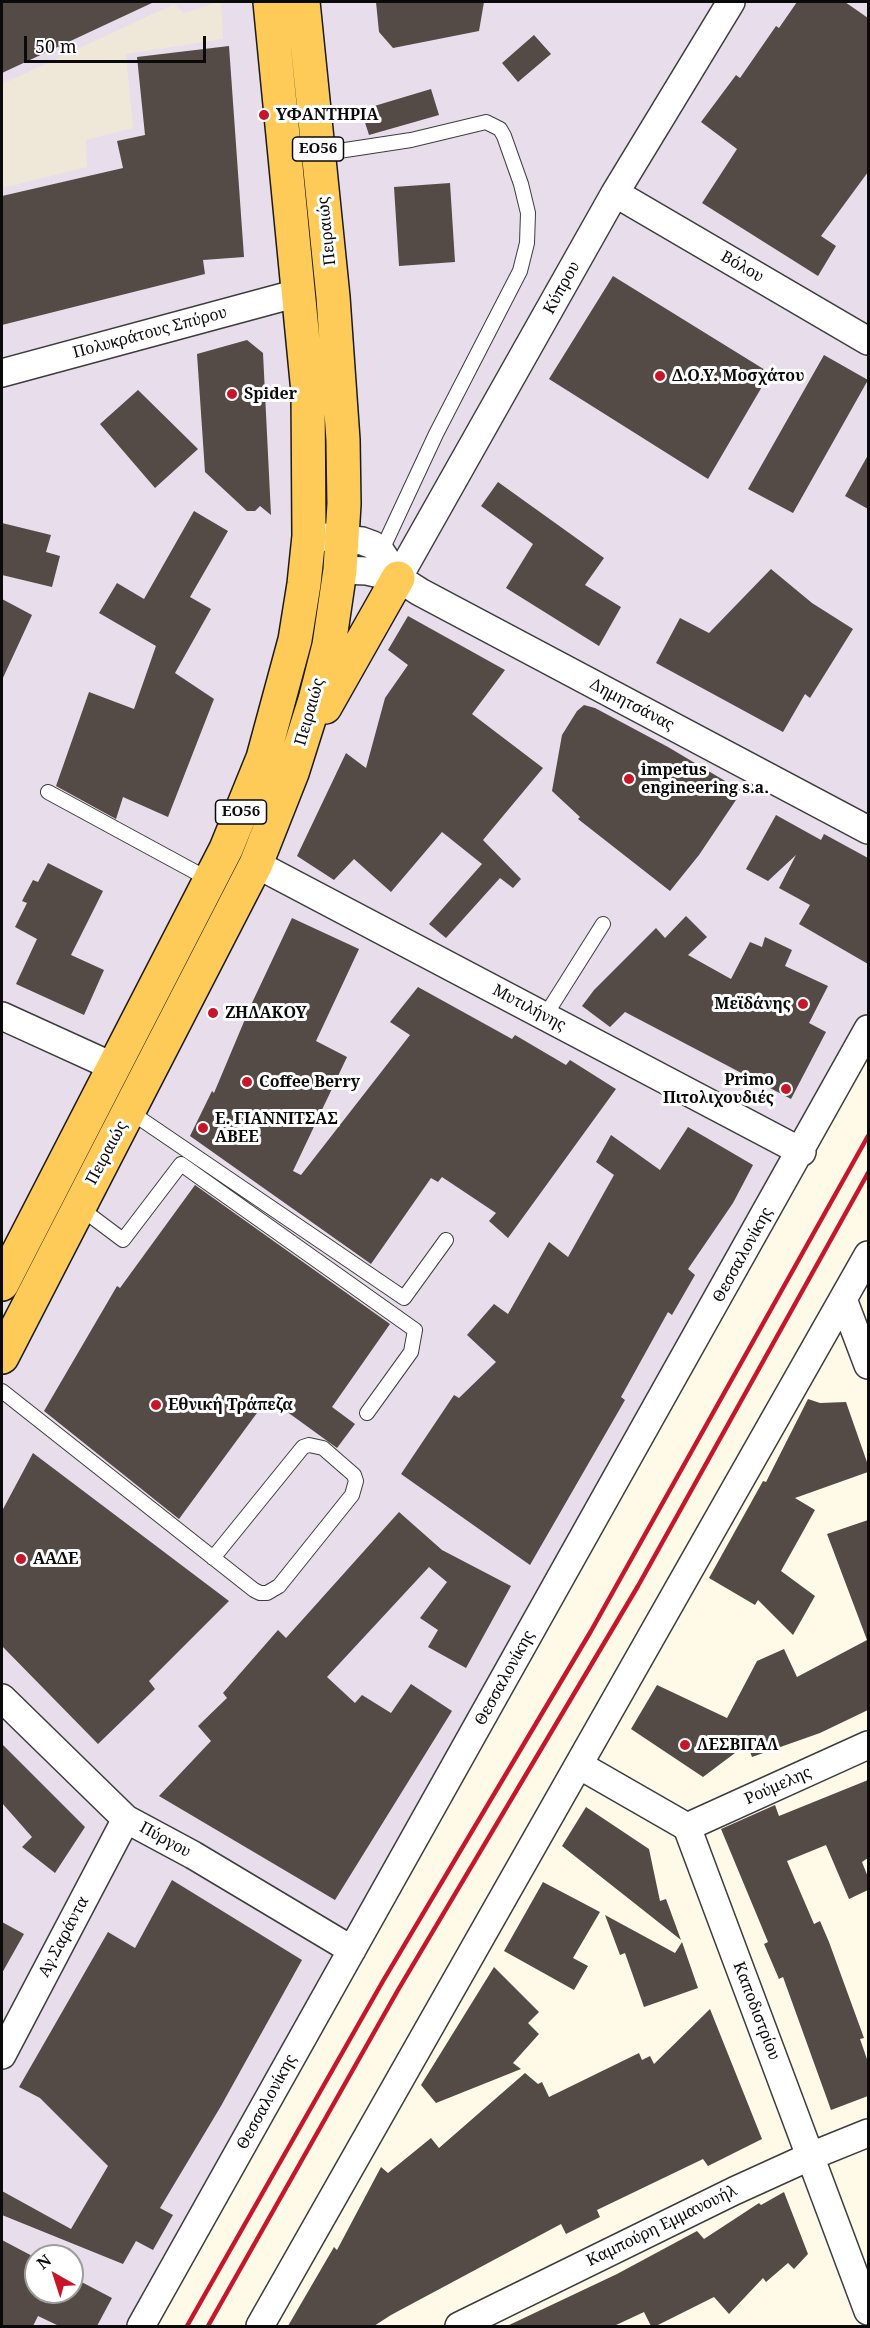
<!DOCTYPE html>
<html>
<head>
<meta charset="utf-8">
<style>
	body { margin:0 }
	#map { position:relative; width:870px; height:2328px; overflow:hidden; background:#fff9e8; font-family:"Noto Serif",serif }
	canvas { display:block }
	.frame { position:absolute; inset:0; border:3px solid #0a0a0a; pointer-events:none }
	.north { position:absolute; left:24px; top:2244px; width:60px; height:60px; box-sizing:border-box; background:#fff; border:2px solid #9d9d9d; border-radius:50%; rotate:321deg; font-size:16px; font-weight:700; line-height:24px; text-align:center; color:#0a0a0a }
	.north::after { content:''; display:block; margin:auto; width:21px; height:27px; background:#c7162a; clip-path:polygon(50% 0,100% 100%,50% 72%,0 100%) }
	.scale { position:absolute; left:24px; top:36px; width:182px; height:27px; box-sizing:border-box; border:3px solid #0a0a0a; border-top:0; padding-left:8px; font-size:18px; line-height:21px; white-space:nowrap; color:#0a0a0a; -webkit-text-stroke:4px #fff; paint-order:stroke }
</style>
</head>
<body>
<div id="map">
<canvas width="870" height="2328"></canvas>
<div class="frame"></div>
<div class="north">N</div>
<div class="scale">50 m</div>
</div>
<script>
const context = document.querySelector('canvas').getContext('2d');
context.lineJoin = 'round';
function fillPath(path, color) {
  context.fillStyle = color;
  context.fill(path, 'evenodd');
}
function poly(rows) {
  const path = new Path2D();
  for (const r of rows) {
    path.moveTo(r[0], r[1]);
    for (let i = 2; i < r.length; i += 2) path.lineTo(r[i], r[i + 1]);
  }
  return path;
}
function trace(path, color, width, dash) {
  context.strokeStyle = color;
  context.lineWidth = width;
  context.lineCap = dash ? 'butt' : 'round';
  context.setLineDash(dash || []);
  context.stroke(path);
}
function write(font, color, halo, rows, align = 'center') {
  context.font = font + ' "Noto Serif",serif';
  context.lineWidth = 6;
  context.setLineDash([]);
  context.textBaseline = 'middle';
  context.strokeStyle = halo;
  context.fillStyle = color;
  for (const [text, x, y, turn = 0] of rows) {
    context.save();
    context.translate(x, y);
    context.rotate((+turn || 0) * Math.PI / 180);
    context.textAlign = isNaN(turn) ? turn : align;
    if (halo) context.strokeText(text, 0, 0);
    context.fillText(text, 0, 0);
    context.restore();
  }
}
fillPath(poly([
	[2,2,868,2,868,1023,128,2326,2,2326],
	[36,2256,72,2256,72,2292,36,2292]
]), '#e8ddeb');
fillPath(poly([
	[217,2,221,2,223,39,126,54,133,128,86,140,87,167,2,188,2,84,174,4,184,13]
]), '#efe7d7');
fillPath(poly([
	[2,2,154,2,2,73],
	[376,2,484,2,479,31,393,48,379,32],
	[797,2,845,2,868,18,868,172,821,236,836,246,818,276,702,203,737,149,701,122,736,75,740,78,776,26,779,28],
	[534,35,551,54,518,82,502,63],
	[229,46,244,257,203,260,205,274,2,325,2,196,123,168,117,141,145,135,137,57],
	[431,89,439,115,369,135,361,110],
	[450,183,455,262,399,266,394,187],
	[613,276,770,373,708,479,549,379],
	[247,340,263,353,271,515,260,506,255,511,247,511,205,472,197,354],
	[824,355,868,380,793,513,748,489],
	[138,390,198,449,155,488,100,424],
	[868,455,868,509,845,496],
	[498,482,604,558,585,585,621,607,599,646,506,588,533,544,481,506],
	[194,511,228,531,190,597,211,609,175,673,214,699,168,817,123,797,116,819,56,786,89,692,134,709,156,646,99,613,117,583,144,599],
	[2,523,51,535,46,552,60,556,52,587,2,575],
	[771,569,812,603,853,629,810,698,805,694,783,732,656,663,680,618,709,633],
	[2,599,32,615,2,680],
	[408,616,505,670,472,714,543,768,483,840,521,879,513,888,500,878,446,938,429,924,482,864,442,832,391,892,354,859,334,880,297,856,346,753,366,768,385,698,408,665,388,650],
	[584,705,595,708,668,747,742,791,699,855,670,891,578,819,580,817,552,791,562,735,577,711],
	[776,815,821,840,824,834,868,858,868,964,799,924,810,905,779,888,796,855,768,881,746,869],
	[48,863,103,891,71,955,104,970,84,1015,16,984,37,939,15,927,27,903,22,901,33,880,38,882],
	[686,916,707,937,688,955,731,979,750,942,762,947,765,937,792,950,785,966,828,986,809,1023,826,1032,791,1099,625,1012,610,1027,582,1006,594,990,656,928,665,938],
	[292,918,359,949,316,1041,347,1057,293,1171,301,1175,410,1035,390,1022,418,987,512,1039,515,1035,566,1065,570,1060,616,1089,508,1238,489,1221,496,1213,442,1177,438,1182,431,1178,371,1264,190,1136,212,1091,214,1093,251,1005],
	[688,1127,753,1165,733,1203,688,1269,695,1275,672,1315,668,1312,621,1397,625,1400,530,1565,401,1474,454,1395,459,1398,496,1362,467,1335,494,1304,508,1314,549,1242,568,1257,614,1175,596,1162,611,1135,660,1170],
	[195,1185,390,1324,332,1407,355,1424,337,1448,268,1398,179,1519,44,1411,117,1286,120,1288],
	[808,1399,820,1403,846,1402,868,1465,868,1472,795,1498,815,1510,781,1571,815,1596,793,1635,758,1600,755,1605,709,1578,763,1481,766,1482],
	[33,1453,229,1601,149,1681,155,1689,98,1744,2,1646,2,1511],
	[399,1512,442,1550,511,1586,466,1668,428,1647,438,1630,420,1618,447,1582,429,1567,327,1677,355,1703,362,1695,391,1713,411,1684,452,1711,335,1900,159,1796,211,1741,198,1726,227,1698,223,1693,278,1630,286,1638],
	[868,1520,868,1710,820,1733,752,1757,747,1744,703,1777,631,1729,657,1685,727,1718,757,1661,784,1649,797,1677,867,1640,827,1534],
	[2,1744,85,1827,55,1873,22,1847,32,1837,2,1803],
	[868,1780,868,1858,862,1862,868,1877,868,1890,849,1899,826,1845,787,1861,814,1924,820,1921,829,1942,864,2038,860,2039,868,2062,868,2096,831,2110,783,1977,779,1979,764,1944,768,1942,721,1829,775,1805,779,1816],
	[586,1807,649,1849,660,1901,666,1899,681,1940,562,1846],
	[172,1880,302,1960,221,2106,160,2208,173,2215,153,2250,136,2241,123,2264,2,2215,2,2191,71,2229,108,2166,40,2098,19,2087,108,1932,135,1948],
	[543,1882,600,1912,573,1958,588,1966,574,1990,504,1951],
	[605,1915,675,1953,682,1942,698,1988,644,2007,625,1953,620,1955],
	[2,1922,24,1934,2,1973],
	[494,1967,539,2012,528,2023,539,2034,513,2063,521,2069,436,2103,421,2085],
	[710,2009,762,2139,708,2166,703,2159,597,2210,600,2217,566,2234,561,2224,391,2315,374,2326,288,2326,334,2247,337,2250,381,2167,388,2173,431,2138,439,2148,525,2073,538,2084,542,2082,549,2097,639,2053,642,2060,650,2056,654,2064],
	[784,2192,808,2254,794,2269,788,2263,766,2282,763,2278,729,2314,714,2297,656,2326,651,2326,644,2312,614,2326,507,2326,617,2274,697,2231,704,2239,759,2203,761,2205],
	[2,2240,36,2258,36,2292,72,2292,72,2277,112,2298,97,2326,59,2326,38,2316,33,2326,2,2326]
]), '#544a46');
const lane = poly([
	[319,154,411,140,486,122,500,129,504,136,521,184,528,213,527,243,520,271,436,434,381,552],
	[48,792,210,880],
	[545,1016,603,924],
	[129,1111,404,1298,446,1240],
	[79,1207,123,1240,181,1164,415,1330,411,1352,367,1413],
	[2,1391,254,1590,260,1593,267,1593,279,1586,352,1495,356,1481,354,1475,323,1448,309,1445,303,1447,213,1558]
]);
const street = poly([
	[615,193,868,341],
	[2,373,298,293],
	[323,537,362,541,373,545,381,552,398,578],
	[340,570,367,571,398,578,420,592,868,830],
	[398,578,615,193,731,2],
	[256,864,802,1152],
	[2,1016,114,1067],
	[843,1299,868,1365],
	[2,1698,126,1819,193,1855,352,1950],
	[579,1765,687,1827,868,2311],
	[687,1827,868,1745],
	[2,2055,126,1819],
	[141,2326,868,1029],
	[260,2326,868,1255],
	[459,2326,734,2191,811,2156,868,2133]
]);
const primary = poly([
	[325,707,398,578],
	[2,1284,226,849,263,758,295,640,304,584,309,536,308,392,270,2],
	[2,1357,256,864,292,773,315,700,329,645,340,570,344,504,343,440,333,297,303,2]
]);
trace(lane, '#3d3d3d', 16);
trace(street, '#3d3d3d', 30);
trace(primary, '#1b1b1b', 36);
trace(lane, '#fff', 14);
trace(street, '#fff', 27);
trace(primary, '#ffcb58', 33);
trace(poly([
	[187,2326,383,1981,591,1631,868,1136],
	[208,2326,398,1990,638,1586,868,1173]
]), '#c7162a', 4.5);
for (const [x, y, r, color] of [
	[264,115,6,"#c7162a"],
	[660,376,6,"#c7162a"],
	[232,394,6,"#c7162a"],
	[629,779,6,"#c7162a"],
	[803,1004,6,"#c7162a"],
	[213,1013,6,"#c7162a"],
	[247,1082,6,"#c7162a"],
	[786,1089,6,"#c7162a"],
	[203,1128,6,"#c7162a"],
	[156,1405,6,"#c7162a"],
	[21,1559,6,"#c7162a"],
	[685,1745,6,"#c7162a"]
]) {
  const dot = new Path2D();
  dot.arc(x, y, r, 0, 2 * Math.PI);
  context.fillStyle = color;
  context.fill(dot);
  trace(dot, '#fff', 2);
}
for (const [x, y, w] of [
	[318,149,51],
	[241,812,51]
]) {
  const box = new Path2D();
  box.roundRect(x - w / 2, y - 12, w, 24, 4.5);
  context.fillStyle = '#fff';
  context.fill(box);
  trace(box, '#0a0a0a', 1.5);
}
write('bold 15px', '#0a0a0a', null, [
	["ΕΟ56",318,149],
	["ΕΟ56",241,812]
]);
write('bold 16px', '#0a0a0a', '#fff', [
	["ΥΦΑΝΤΗΡΙΑ",276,115],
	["Δ.Ο.Υ. Μοσχάτου",672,376],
	["Spider",244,394],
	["impetus",641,770],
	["engineering s.a.",641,788],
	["Μεϊδάνης",791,1004,"right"],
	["ΖΗΛΑΚΟΥ",225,1013],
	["Primo",774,1080,"right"],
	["Πιτολιχουδιές",774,1098,"right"],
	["Coffee Berry",259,1082],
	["Ε. ΓΙΑΝΝΙΤΣΑΣ",215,1119],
	["ΑΒΕΕ",215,1137],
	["Εθνική Τράπεζα",168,1405],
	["ΑΑΔΕ",33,1559],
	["ΛΕΣΒΙΓΑΛ",697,1745]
], 'left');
write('16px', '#0a0a0a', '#fff', [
	["Πειραιώς",327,231,-96],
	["Βόλου",742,267,30],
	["Κύπρου",562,288,-61],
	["Πολυκράτους Σπύρου",150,333,-15],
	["Δημητσάνας",632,705,28],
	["Πειραιώς",310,712,-74],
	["Μυτιλήνης",529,1008,28],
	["Πειραιώς",107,1153,-62],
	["Θεσσαλονίκης",743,1255,-61],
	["Θεσσαλονίκης",505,1678,-61],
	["Ρούμελης",778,1786,-24],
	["Πύργου",165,1840,29],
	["Αγ.Σαράντα",64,1937,-62],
	["Καποδιστρίου",756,2011,69],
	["Θεσσαλονίκης",267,2102,-61],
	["Καμπούρη Εμμανουήλ",662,2226,-26]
]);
</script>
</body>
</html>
